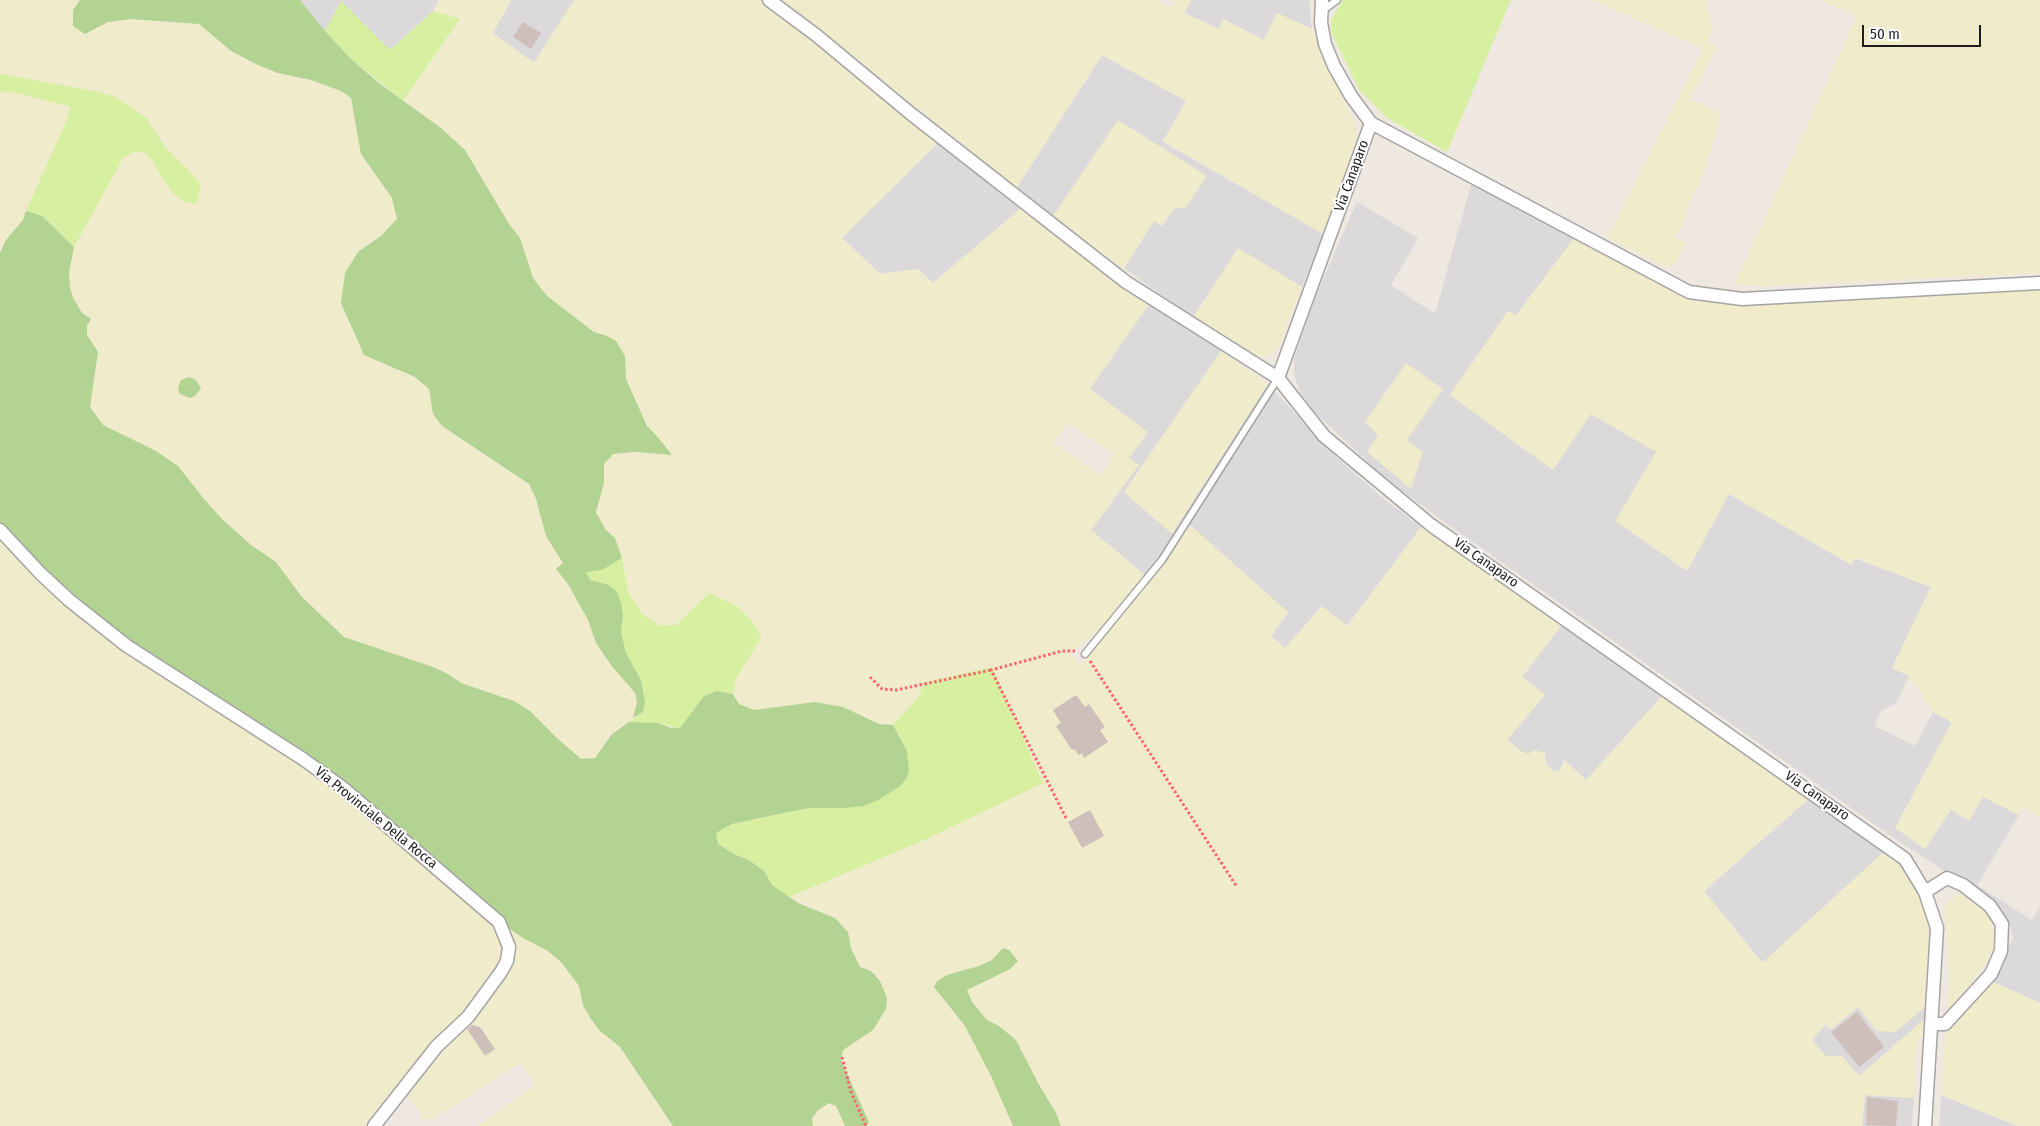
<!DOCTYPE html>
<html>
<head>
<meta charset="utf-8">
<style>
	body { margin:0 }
	#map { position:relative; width:2040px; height:1126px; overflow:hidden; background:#efe8e1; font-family:"Fira Sans Condensed",sans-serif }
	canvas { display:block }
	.scale { position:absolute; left:1862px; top:25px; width:119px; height:22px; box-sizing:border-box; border:2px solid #1d1d1d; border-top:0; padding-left:6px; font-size:15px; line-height:18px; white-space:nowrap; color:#1d1d1d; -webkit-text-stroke:4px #fff; paint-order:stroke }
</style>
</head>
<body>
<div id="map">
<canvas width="2040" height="1126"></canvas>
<div class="scale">50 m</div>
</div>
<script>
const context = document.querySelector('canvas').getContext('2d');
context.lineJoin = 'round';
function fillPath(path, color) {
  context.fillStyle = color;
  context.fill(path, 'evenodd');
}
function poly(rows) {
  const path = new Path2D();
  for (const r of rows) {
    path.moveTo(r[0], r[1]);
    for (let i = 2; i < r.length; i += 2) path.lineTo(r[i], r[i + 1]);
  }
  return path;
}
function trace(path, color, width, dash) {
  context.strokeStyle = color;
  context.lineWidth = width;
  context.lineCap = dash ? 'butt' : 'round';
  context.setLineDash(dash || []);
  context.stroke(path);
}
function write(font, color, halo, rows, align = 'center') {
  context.font = font + ' "Fira Sans Condensed",sans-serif';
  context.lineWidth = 4;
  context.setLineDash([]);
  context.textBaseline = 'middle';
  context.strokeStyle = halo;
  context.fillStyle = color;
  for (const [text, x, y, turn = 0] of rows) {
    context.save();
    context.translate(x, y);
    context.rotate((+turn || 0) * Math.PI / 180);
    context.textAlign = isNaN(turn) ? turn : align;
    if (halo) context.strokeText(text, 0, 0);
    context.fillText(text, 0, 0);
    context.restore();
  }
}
fillPath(poly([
	[300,0,439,0,433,11,390,50,341,1,325,31],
	[511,0,574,0,534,63,493,33],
	[1191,0,1309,0,1312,29,1277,13,1264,40,1224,19,1219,29,1184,13],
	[1102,55,1186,101,1163,142,1325,235,1302,287,1238,248,1193,318,1124,268,1154,220,1176,207,1207,177,1051,219,1016,189],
	[938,143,1020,209,933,283,918,269,880,274,842,238],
	[1472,181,1574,238,1516,316,1508,312,1450,395,1553,470,1590,413,1657,452,1687,571,1729,494,1851,564,1854,558,1931,587,1892,668,1909,676,1896,703,1881,711,1875,726,1915,746,1933,712,1952,722,1895,828,1951,810,1983,797,2019,815,1977,885,2032,920,2040,907,2040,1003,1991,981,2013,938,2009,922,1979,893,1898,841,1436,516,1384,477,1311,409,1299,390,1294,374,1294,359,1316,295,1357,202,1418,238,1391,285,1435,314],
	[1149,304,1221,351,1124,492,1172,533,1268,384,1335,456,1385,500,1421,527,1347,626,1322,606,1285,648,1271,636,1288,613,1188,524,1151,580,1091,530,1138,465,1129,458,1090,389],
	[1563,623,1663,695,1586,780,1564,760,1560,771,1554,772,1546,764,1519,750,1507,739,1545,695,1522,677],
	[1812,796,1888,848,1763,963,1704,891],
	[1858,1006,1876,1031,1927,1006,1927,1017,1859,1076,1842,1056,1826,1056,1811,1040,1826,1024,1831,1029],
	[1865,1095,1914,1098,1912,1126,1862,1126],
	[1941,1095,2018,1126,1939,1126]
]), '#dbd9da');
fillPath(poly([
	[0,0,80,0,73,10,85,34,108,22,130,19,199,24,231,51,258,65,278,73,311,80,341,91,351,98,371,170,392,198,397,219,381,236,358,252,364,355,415,377,429,389,433,414,442,426,529,484,536,499,546,536,564,563,557,569,568,584,588,620,596,643,635,693,637,702,633,718,612,734,595,758,581,759,514,701,461,683,448,674,433,667,344,637,301,596,276,562,251,545,222,519,204,499,178,466,156,451,103,426,90,407,98,352,86,335,87,326,82,313,73,298,70,287,69,273,74,247,123,157,134,151,146,153,153,161,161,176,179,163,146,118,113,96,95,91,0,74],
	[439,0,511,0,493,33,534,63,574,0,761,0,845,64,938,143,842,238,880,274,918,269,933,283,1020,209,1149,304,1090,389,1148,432,1129,458,1139,465,1091,530,1145,575,1109,621,1075,649,1071,655,1081,664,1151,580,1188,523,1288,612,1271,636,1285,648,1322,606,1347,626,1421,527,1563,623,1522,677,1545,695,1508,739,1519,750,1528,754,1534,750,1545,753,1546,764,1554,772,1560,771,1564,760,1586,780,1663,695,1812,796,1704,891,1762,963,1888,848,1919,896,1932,937,1927,1006,1895,1032,1876,1031,1858,1007,1831,1029,1826,1025,1812,1040,1826,1056,1842,1056,1859,1076,1927,1017,1925,1035,1917,1042,1914,1098,1865,1095,1862,1126,1061,1126,1056,1113,1038,1083,1016,1040,999,1026,987,1020,972,1002,967,990,1010,969,1018,961,1009,951,979,966,947,975,942,1000,965,1026,991,1076,1013,1126,867,1126,869,1121,841,1060,843,1050,871,971,860,967,851,948,848,932,835,918,789,897,929,838,1043,783,991,667,925,682,917,699,893,725,879,724,843,707,815,702,754,710,739,704,733,694,736,679,745,663,709,594,676,625,657,625,642,614,628,592,622,558,615,538,605,529,596,512,604,483,604,464,612,454,652,453,656,435,647,426,626,379,625,356,607,336,594,332,547,296,533,278,520,238,509,224,465,150,441,128,403,101,460,20,433,11],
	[1067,423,1114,454,1101,475,1053,443],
	[782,0,1157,0,1172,8,1176,0,1191,0,1185,13,1219,29,1223,19,1264,40,1277,13,1312,29,1335,78,1340,94,1353,118,1359,145,1325,235,1163,141,1186,101,1102,55,1016,189,969,149],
	[1592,0,1705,0,1713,28,1707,41,1717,47,1690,99,1721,115,1704,173,1685,212,1688,214,1675,237,1686,243,1675,265,1665,267,1607,238,1703,49],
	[1821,0,2040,0,2040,273,1770,286,1734,285,1857,16],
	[0,91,16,93,71,107,64,126,23,220,6,240,0,253],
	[1118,120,1207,176,1185,209,1176,207,1162,226,1154,221,1124,268,1051,219],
	[1574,238,1680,294,1850,297,2040,290,2040,817,2023,806,2019,815,1983,797,1969,821,1951,810,1925,849,1895,828,1952,722,1933,712,1909,676,1892,668,1931,587,1855,558,1851,565,1729,494,1687,571,1615,521,1656,452,1591,414,1553,470,1450,395,1508,311,1516,315],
	[1238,248,1302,287,1280,345,1275,352,1268,355,1257,357,1246,354,1193,318],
	[1221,351,1268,384,1172,534,1124,492],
	[1406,363,1443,389,1407,440,1423,452,1411,489,1367,452,1378,435,1365,422],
	[0,536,319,774,482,910,502,936,505,953,488,986,369,1126,0,1126],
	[1962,894,1975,898,1985,908,1996,936,1995,948,1986,963,1967,990,1948,1011,1949,957,1944,915,1948,900],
	[507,927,523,938,548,951,562,963,579,986,583,1005,591,1019,599,1030,620,1047,673,1126,477,1126,535,1085,522,1064,519,1064,451,1108,426,1121,405,1094,427,1064,496,987],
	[1991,981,2040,1003,2040,1126,2018,1126,1941,1095,1944,1051,1947,1029],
	[829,1103,836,1106,845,1126,813,1126,812,1118,818,1110]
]), '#f0ebca');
fillPath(poly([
	[1343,0,1511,0,1447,152,1387,118,1359,90,1331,32,1331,20],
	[341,1,390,50,433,11,460,19,403,101,350,58,325,31],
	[0,74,95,91,113,96,131,107,146,118,167,149,194,176,201,186,196,204,185,202,173,193,161,176,153,161,146,153,134,151,123,158,74,247,42,216,26,211,64,126,71,107,16,93,0,91],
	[622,558,628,592,642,614,658,625,676,625,709,593,738,607,751,620,761,637,736,679,733,694,717,691,693,710,680,729,659,723,629,722,643,712,645,702,641,680,626,653,621,632,623,615,609,585,590,580,586,572,602,570],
	[992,667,1043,783,929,838,789,897,771,885,764,871,749,860,736,855,718,844,716,833,732,824,809,808,824,807,907,751,893,725,917,699,925,682]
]), '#d7efa1');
fillPath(poly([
	[80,0,300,0,325,31,350,58,380,84,441,128,465,150,509,224,520,238,533,278,547,296,594,332,607,336,616,341,625,356,626,379,647,426,656,435,672,455,635,452,613,454,604,464,604,483,596,512,605,529,615,538,622,558,602,570,586,572,590,580,609,585,617,592,621,603,623,615,621,632,626,653,641,680,645,702,643,712,633,718,637,702,635,693,611,665,596,643,588,620,568,584,556,569,563,563,546,536,536,499,529,484,442,426,433,414,429,389,415,377,364,355,341,303,345,273,358,252,381,236,397,219,392,198,361,154,351,98,341,91,311,80,278,73,258,65,231,51,199,24,130,19,108,22,85,34,73,26,73,10],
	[26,211,42,216,74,247,69,273,70,287,73,298,82,313,91,319,87,326,87,335,98,352,90,407,103,425,156,451,178,466,204,499,222,519,251,545,276,562,301,596,344,637,433,667,448,674,461,683,514,701,530,711,558,739,581,759,595,758,612,734,629,722,659,723,671,728,680,728,704,696,717,691,733,694,739,704,754,710,815,702,843,707,879,724,893,725,907,751,909,771,906,779,899,787,878,800,864,806,844,808,809,808,760,818,732,824,716,833,718,844,736,855,749,860,764,871,772,885,798,903,835,918,848,932,851,948,860,967,871,971,880,981,887,998,886,1009,873,1030,843,1050,841,1060,869,1122,867,1126,845,1126,836,1106,829,1103,818,1110,812,1118,813,1126,673,1126,620,1047,599,1030,591,1019,583,1005,579,986,562,963,548,951,523,938,507,927,380,812,132,645,66,595,0,526,0,253,6,240,23,220],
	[189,377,196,380,201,388,195,396,190,398,180,394,178,389,181,380],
	[1003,948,1009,950,1018,961,1010,969,967,990,972,1002,987,1020,999,1026,1016,1040,1038,1083,1056,1113,1061,1126,1013,1126,991,1076,965,1026,934,987,937,981,947,975,979,966,992,960]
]), '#b2d391');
fillPath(poly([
	[523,22,541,33,531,49,513,37],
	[1076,695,1085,707,1089,704,1105,727,1100,730,1108,742,1084,758,1082,753,1079,755,1074,749,1072,750,1056,726,1061,723,1053,710],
	[1090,810,1104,836,1082,848,1068,822],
	[1857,1012,1884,1047,1859,1067,1831,1032],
	[472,1025,480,1027,495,1049,485,1056,467,1029],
	[1867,1097,1898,1101,1896,1126,1866,1125]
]), '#cfbfba');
const lane = poly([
	[1322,11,1337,0],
	[1085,654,1162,560,1278,378]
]);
const street = poly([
	[769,0,816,35,910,113,1126,282,1278,378],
	[1322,0,1321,23,1325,44,1334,66,1351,96,1371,123,1689,292,1742,299,2040,283],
	[1371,123,1278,378,1324,436,1431,525,1905,859,1925,892,1937,928,1925,1126],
	[0,530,41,574,69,600,127,646,303,759,343,788,499,922,509,947,507,961,501,972,468,1017,437,1046,374,1126],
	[1925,892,1947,878,1963,885,1990,906,2002,924,2001,951,1991,974,1945,1024,1932,1024]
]);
trace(lane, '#a4a4a4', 9);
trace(street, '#a4a4a4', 15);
trace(poly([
	[1090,661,1237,887],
	[870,677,882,689,896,690,991,670],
	[1066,818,991,670,1062,651,1075,651],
	[842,1057,851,1092,866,1126]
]), '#ff6271', 3, [2.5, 2.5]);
trace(lane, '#fff', 6);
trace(street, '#fff', 12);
write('14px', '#1d1d1d', '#fff', [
	["Via Canaparo",1352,176,-70],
	["Via Canaparo",1486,563,35],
	["Via Canaparo",1817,796,35],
	["Via Provinciale Della Rocca",376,818,39]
]);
</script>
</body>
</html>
